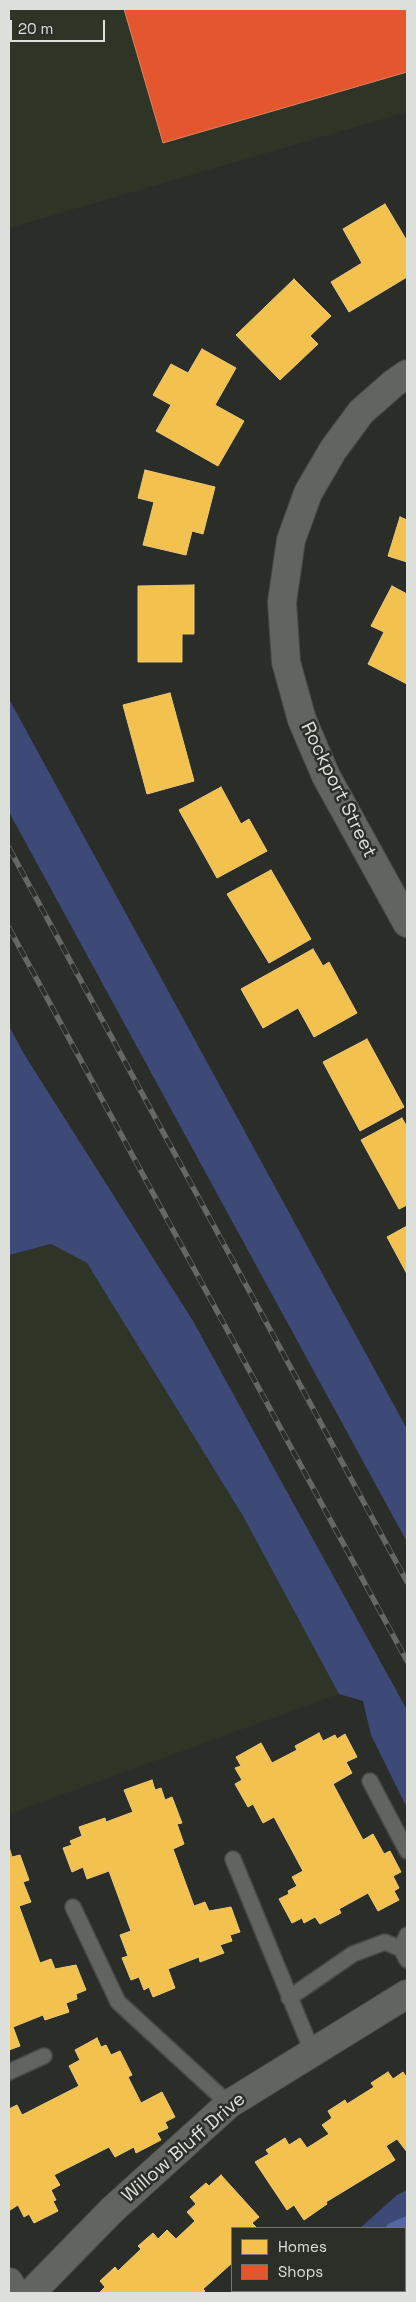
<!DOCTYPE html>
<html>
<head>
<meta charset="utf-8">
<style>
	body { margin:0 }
	#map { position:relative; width:416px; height:2302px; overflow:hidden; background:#2b2d29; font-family:"Space Grotesk",sans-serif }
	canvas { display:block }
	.frame { position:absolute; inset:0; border:10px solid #dde0da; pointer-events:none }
	.legend { position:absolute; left:231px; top:2227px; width:175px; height:65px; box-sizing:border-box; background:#2b2f27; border:1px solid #72766f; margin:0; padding:6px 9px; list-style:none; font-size:15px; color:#dde0da }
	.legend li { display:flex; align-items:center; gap:10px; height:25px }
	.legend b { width:25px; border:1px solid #72766f }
	.scale { position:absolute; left:10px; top:20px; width:95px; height:22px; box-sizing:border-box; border:2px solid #dde0da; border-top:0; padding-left:6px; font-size:15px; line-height:18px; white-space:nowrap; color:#dde0da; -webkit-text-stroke:4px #2b2f27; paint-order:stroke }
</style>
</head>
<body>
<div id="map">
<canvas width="416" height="2302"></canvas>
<div class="frame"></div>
<ul class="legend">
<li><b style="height:14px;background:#f2c14e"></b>Homes</li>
<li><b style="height:14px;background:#e4572e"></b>Shops</li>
</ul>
<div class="scale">20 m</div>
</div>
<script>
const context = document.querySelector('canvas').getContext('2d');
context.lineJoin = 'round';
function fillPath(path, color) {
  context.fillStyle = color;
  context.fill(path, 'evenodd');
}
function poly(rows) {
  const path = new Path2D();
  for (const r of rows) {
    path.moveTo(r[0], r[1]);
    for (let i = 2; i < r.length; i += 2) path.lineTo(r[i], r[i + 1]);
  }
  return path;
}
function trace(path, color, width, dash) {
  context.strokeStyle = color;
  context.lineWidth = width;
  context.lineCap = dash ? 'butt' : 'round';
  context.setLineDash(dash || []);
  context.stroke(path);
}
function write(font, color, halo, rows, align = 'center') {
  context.font = font + ' "Space Grotesk",sans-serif';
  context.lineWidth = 5;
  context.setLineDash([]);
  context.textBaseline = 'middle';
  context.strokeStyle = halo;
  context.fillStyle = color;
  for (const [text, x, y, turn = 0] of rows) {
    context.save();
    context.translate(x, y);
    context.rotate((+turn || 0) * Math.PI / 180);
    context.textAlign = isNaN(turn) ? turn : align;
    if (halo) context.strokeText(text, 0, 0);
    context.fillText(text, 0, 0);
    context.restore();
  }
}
fillPath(poly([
	[9,9,407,9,407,112,9,228],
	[51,1244,87,1263,243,1516,339,1694,9,1814,9,1255]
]), '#2e3527');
fillPath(poly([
	[9,699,407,1429,407,1542,9,812],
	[9,1026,24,1054,193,1321,407,1710,407,1808,371,1735,363,1701,339,1694,243,1516,87,1263,51,1244,9,1255],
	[407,2190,407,2293,288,2293,291,2291,405,2291,405,2228,360,2228,397,2195]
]), '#3d4a78');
const homes = poly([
	[385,204,407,241,407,277,349,312,331,282,362,263,343,229,385,204],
	[294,279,331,316,310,336,318,344,280,380,236,335,294,279],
	[202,349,236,368,215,405,244,421,218,466,156,431,171,405,153,395,171,364,188,373,202,349],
	[145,470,215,487,203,534,192,531,186,555,143,545,154,502,138,498,145,470],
	[400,517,407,520,407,562,388,556,400,517],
	[194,585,194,634,182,634,182,662,138,662,138,586,194,585],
	[392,586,407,594,407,684,368,664,384,632,371,626,392,586],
	[170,693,194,781,147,794,123,705,170,693],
	[221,787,241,824,249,819,267,851,217,878,179,810,221,787],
	[271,870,311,939,269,963,227,894,271,870],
	[313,949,323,966,329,962,357,1013,314,1037,298,1008,263,1028,241,989,313,949],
	[367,1039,404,1107,360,1131,323,1062,367,1039],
	[402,1118,407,1127,407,1205,399,1209,361,1140,402,1118],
	[407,1226,407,1274,387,1237,407,1226],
	[319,1733,323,1741,335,1735,337,1739,345,1734,357,1757,346,1762,352,1773,333,1784,363,1840,373,1834,384,1854,390,1851,401,1872,393,1876,399,1888,394,1891,399,1900,378,1911,368,1893,339,1909,341,1913,320,1924,315,1917,304,1923,302,1918,292,1923,279,1899,289,1894,288,1891,297,1886,292,1877,303,1871,274,1817,263,1823,253,1804,248,1807,235,1784,242,1780,235,1768,241,1766,236,1757,261,1743,272,1763,297,1750,295,1746,319,1733],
	[152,1780,155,1790,161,1788,165,1800,172,1797,182,1823,177,1824,184,1844,173,1849,194,1906,205,1902,209,1911,231,1907,240,1932,230,1935,232,1941,220,1945,224,1953,200,1962,199,1957,168,1969,175,1988,153,1997,149,1987,144,1990,139,1977,131,1980,122,1958,128,1956,120,1935,131,1931,109,1871,87,1879,83,1867,72,1872,63,1848,72,1845,70,1841,82,1836,79,1827,105,1818,106,1822,133,1812,124,1790,152,1780],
	[9,1847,12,1857,20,1855,29,1880,23,1882,31,1902,19,1906,40,1963,51,1959,55,1969,76,1965,86,1990,76,1994,77,1999,66,2003,69,2012,45,2020,43,2015,13,2027,20,2046,9,2050,9,1847],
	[97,2038,101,2047,106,2045,111,2055,120,2051,132,2075,128,2077,141,2103,162,2092,175,2117,165,2122,168,2128,157,2133,161,2140,136,2153,134,2147,115,2157,109,2147,54,2175,60,2185,51,2190,56,2200,53,2201,58,2211,34,2223,29,2214,24,2217,18,2205,10,2210,9,2206,9,2109,17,2105,22,2115,79,2086,69,2066,80,2060,75,2050,97,2038],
	[388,2072,393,2079,403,2072,407,2078,407,2152,397,2139,386,2146,395,2160,326,2202,327,2204,304,2220,294,2205,287,2210,255,2162,269,2154,266,2150,285,2138,289,2145,300,2138,307,2148,329,2134,322,2125,332,2118,328,2111,345,2100,347,2104,374,2087,371,2083,388,2072],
	[221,2175,259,2217,252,2223,257,2228,232,2228,232,2263,203,2289,205,2291,202,2293,99,2293,105,2287,100,2281,115,2267,118,2271,141,2249,138,2246,153,2233,158,2239,167,2230,176,2239,195,2221,187,2212,196,2204,190,2197,206,2183,209,2186,221,2175]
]);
fillPath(homes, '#f2c14e');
trace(homes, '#ecca78', 1);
const shops = poly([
	[124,9,407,9,407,72,163,143,124,9]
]);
fillPath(shops, '#e4572e');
trace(shops, '#e28062', 1);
trace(poly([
	[391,2228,407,2221],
	[315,2293,318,2291]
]), '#5666a4', 10);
const lane = poly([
	[370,1781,407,1851],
	[233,1859,312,2051],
	[73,1907,118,2002,229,2104],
	[401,1949,407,1935],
	[289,1998,353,1954,385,1942,401,1949,407,1960],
	[9,2072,44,2056]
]);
const street = poly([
	[407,374,394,383,361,412,333,450,308,493,291,540,282,602,286,662,302,720,326,776,407,923],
	[9,2282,15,2293],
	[31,2293,112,2210,229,2104,407,1994]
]);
trace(lane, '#484946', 18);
trace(street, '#484946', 30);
trace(lane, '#626460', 15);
trace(street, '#626460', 28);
const rail = poly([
	[9,848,407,1582],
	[9,928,407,1661]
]);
trace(rail, '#666864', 5.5);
trace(rail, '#2b2f27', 4, [11]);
write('19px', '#dde0da', '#2b2f27', [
	["Rockport Street",338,790,64],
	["Willow Bluff Drive",184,2148,-41]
]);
</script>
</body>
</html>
